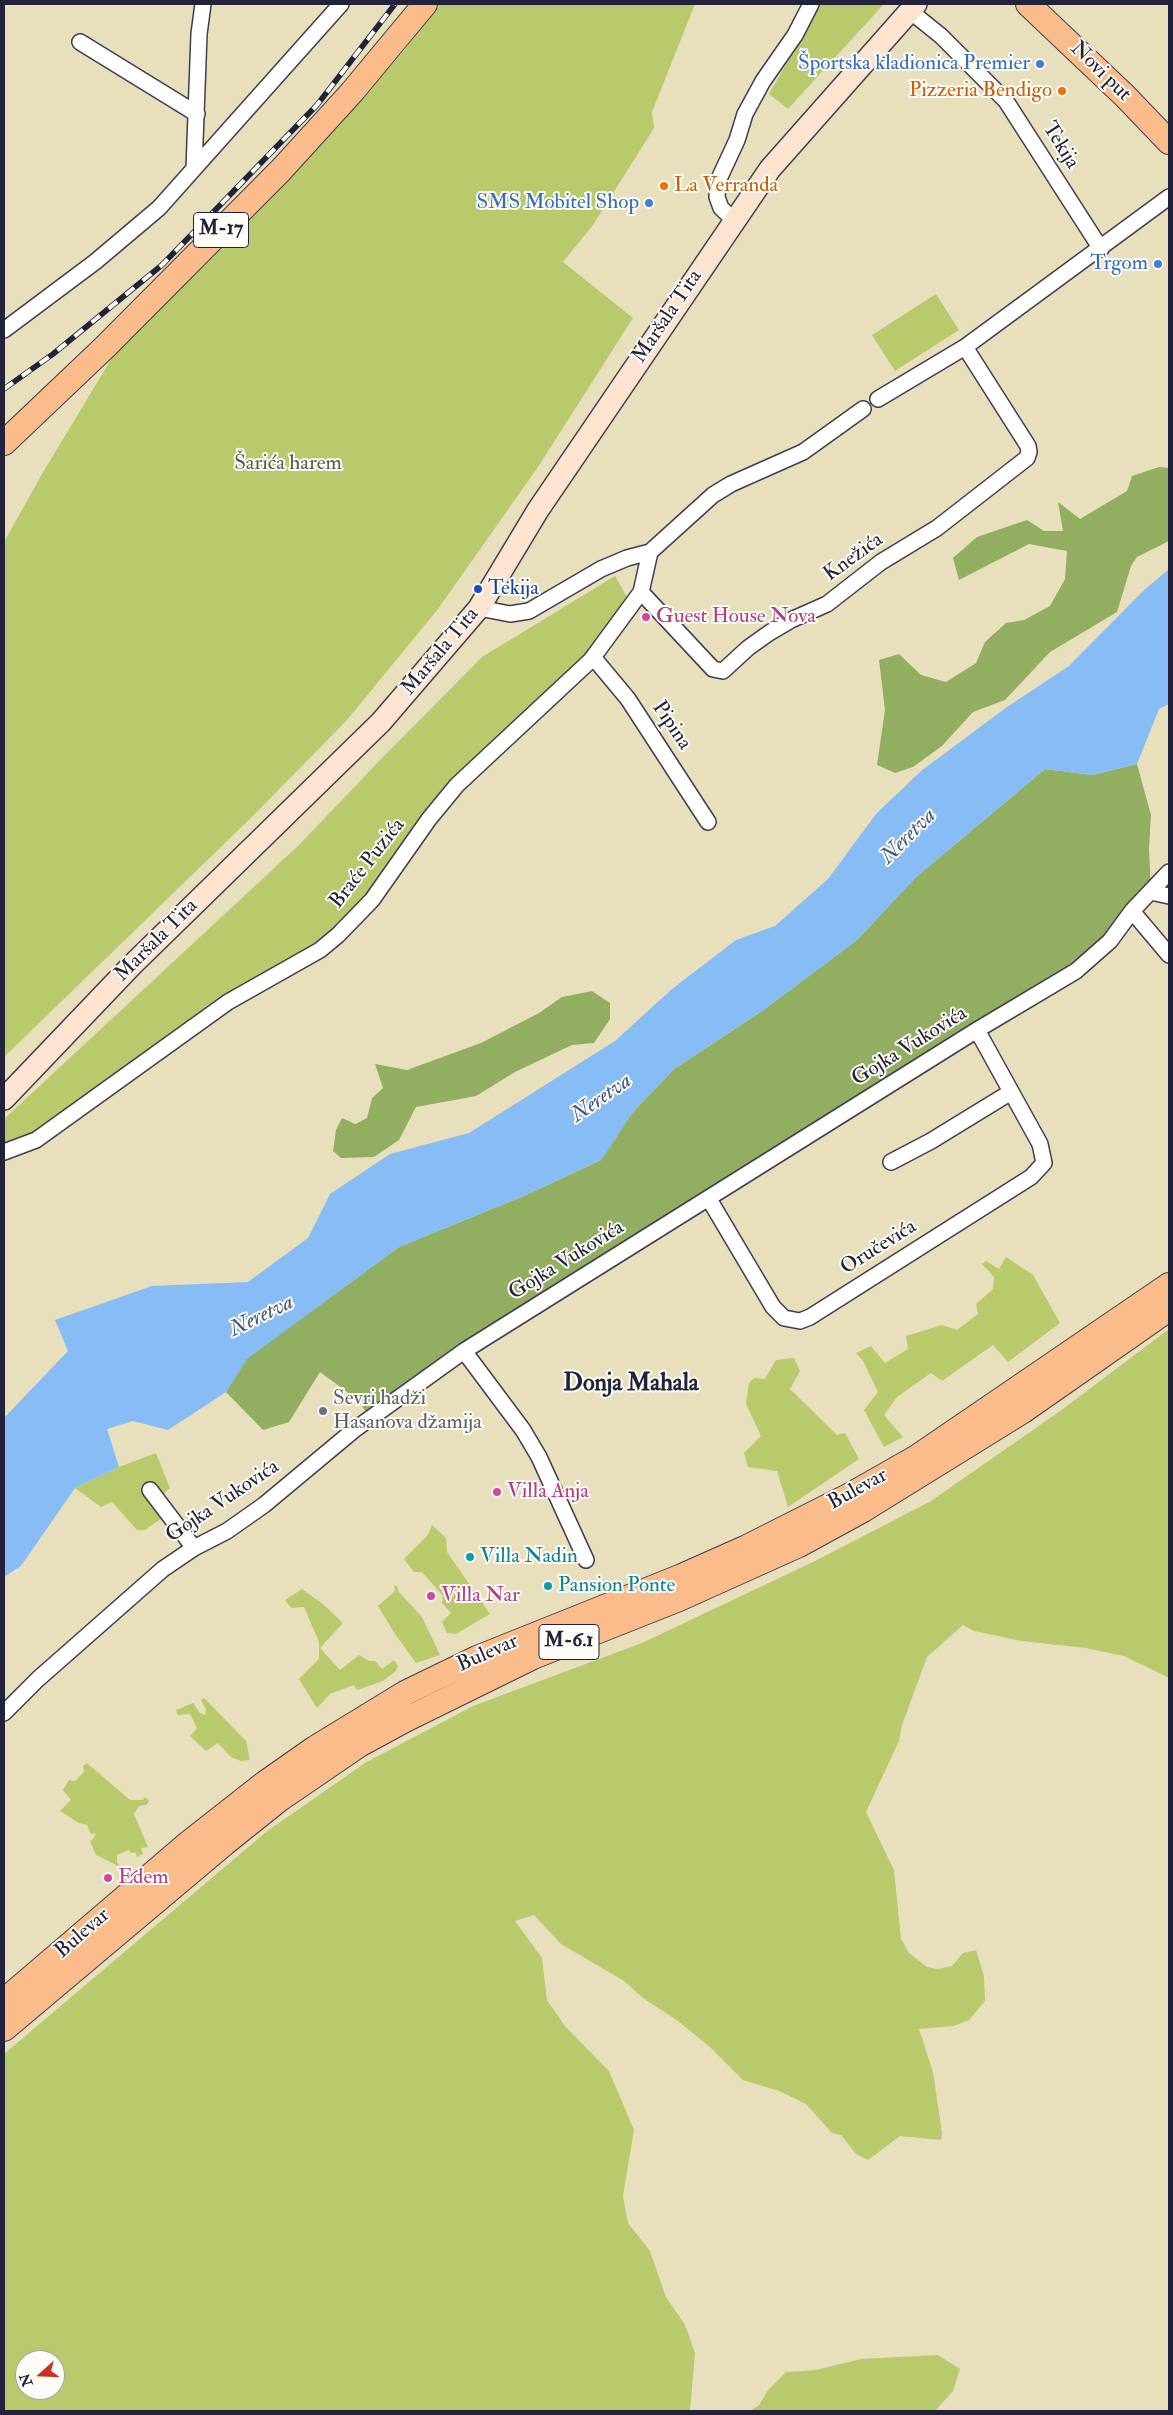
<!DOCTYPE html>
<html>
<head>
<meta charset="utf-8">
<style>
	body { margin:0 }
	#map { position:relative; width:1173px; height:2415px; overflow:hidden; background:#e8e0bc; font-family:"IM FELL Double Pica",serif }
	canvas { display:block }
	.frame { position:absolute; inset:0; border:5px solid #22223b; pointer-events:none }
	.north { position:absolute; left:15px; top:2350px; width:50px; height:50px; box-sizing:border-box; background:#fdfcf7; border:1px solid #a5a5ac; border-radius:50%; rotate:250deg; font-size:14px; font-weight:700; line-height:20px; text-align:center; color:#22223b }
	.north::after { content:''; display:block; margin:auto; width:18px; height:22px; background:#c8321e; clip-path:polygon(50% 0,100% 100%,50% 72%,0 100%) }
</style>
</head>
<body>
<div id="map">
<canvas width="1173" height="2415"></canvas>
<div class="frame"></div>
<div class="north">N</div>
</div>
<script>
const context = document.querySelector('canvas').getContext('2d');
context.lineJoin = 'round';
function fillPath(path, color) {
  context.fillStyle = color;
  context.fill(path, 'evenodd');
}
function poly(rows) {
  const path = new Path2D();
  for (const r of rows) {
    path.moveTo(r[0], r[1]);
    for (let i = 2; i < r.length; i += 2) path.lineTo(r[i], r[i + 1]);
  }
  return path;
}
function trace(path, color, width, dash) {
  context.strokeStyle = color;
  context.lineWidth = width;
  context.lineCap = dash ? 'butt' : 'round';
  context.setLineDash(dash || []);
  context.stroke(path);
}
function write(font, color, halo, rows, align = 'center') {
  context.font = font + ' "IM FELL Double Pica",serif';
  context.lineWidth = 4;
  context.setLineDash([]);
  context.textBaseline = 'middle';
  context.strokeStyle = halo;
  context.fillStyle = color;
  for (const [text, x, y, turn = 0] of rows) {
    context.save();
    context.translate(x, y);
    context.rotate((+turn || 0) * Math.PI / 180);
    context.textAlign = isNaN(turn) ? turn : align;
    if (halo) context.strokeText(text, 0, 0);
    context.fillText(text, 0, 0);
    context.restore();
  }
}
fillPath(poly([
	[439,4,695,4,652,112,654,128,593,225,563,262,633,318,538,467,438,609,347,720,254,815,4,1057,4,542,42,474,127,333,300,163,403,52],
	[820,4,884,4,788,109,769,94],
	[936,294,959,330,895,371,872,335],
	[615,576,627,597,588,657,469,767,353,914,320,944,215,1000,50,1121,40,1131,4,1147,4,1119,299,845,382,758,482,657],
	[1006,1257,1033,1275,1060,1323,1008,1362,993,1345,942,1381,931,1373,897,1397,884,1415,903,1437,884,1447,864,1410,878,1392,863,1361,856,1353,871,1346,885,1363,908,1349,906,1336,942,1325,957,1330,978,1314,976,1304,993,1289,994,1277,982,1264,986,1261,999,1269],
	[1169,1329,1169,1678,1124,1656,1086,1648,1021,1641,974,1631,963,1625,927,1657,902,1725,899,1741,866,1812,894,1870,901,1939,909,1953,927,1967,938,1969,952,1966,963,1953,976,1950,984,1976,985,2001,969,2020,954,2026,919,2029,933,2072,942,2133,941,2140,900,2136,868,2160,856,2154,841,2135,832,2133,806,2104,779,2091,743,2080,711,2048,678,2021,643,1998,624,1981,561,1944,534,1915,515,1921,542,1958,547,2000,565,2026,609,2071,634,2130,623,2196,628,2223,650,2251,666,2297,685,2325,695,2353,690,2411,4,2411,4,2054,266,1832,365,1763,473,1706,642,1643,815,1561,931,1501,1063,1409],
	[25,2360,55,2360,55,2390,25,2390],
	[794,1358,800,1371,790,1389,837,1435,845,1433,859,1459,788,1507,777,1471,748,1467,744,1453,761,1436,746,1404,749,1383,754,1378,765,1379,776,1360],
	[156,1453,170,1488,161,1496,165,1516,145,1530,137,1530,112,1502,101,1507,75,1488,119,1467],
	[432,1525,446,1538,447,1552,490,1614,456,1634,447,1633,442,1622,451,1613,442,1603,443,1596,422,1572,414,1572,404,1559,428,1535],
	[394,1586,397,1586,399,1592,422,1617,440,1655,416,1663,395,1634,378,1606,395,1591],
	[302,1589,323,1604,343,1623,320,1648,340,1670,359,1655,369,1661,375,1661,382,1669,394,1660,398,1666,396,1671,383,1681,357,1690,354,1685,330,1694,317,1708,299,1679,319,1659,319,1642,304,1607,291,1608,285,1600],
	[204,1698,246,1741,250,1760,241,1761,231,1757,218,1743,206,1751,190,1736,197,1728,190,1714,178,1715,176,1710,193,1703,200,1713,205,1715,206,1709,201,1700],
	[87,1763,130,1800,143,1800,145,1797,149,1801,146,1805,139,1806,134,1814,148,1847,141,1848,143,1854,137,1857,135,1852,131,1853,129,1850,117,1855,117,1862,120,1867,96,1855,90,1841,94,1838,96,1833,91,1834,87,1825,79,1823,60,1811,71,1800,63,1790,69,1780,75,1781,84,1772,83,1766],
	[938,2355,960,2369,953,2391,935,2411,750,2411,759,2405,768,2390,786,2372,816,2370,861,2359]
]), '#b9ca6c');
fillPath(poly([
	[1159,467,1169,468,1169,541,1137,557,1131,566,1117,612,1050,652,1005,700,973,712,942,746,913,767,895,773,877,765,885,710,879,660,899,654,921,675,946,682,976,663,985,642,1006,623,1024,620,1050,606,1065,579,1067,551,1029,544,959,580,953,558,977,537,1027,520,1044,531,1063,531,1058,502,1080,519,1127,491,1132,476],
	[1137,764,1151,815,1149,849,1151,892,1110,941,370,1418,358,1400,320,1372,289,1422,263,1430,226,1392,246,1359,399,1247,526,1195,601,1160,632,1113,674,1069,762,1011,857,940,916,877,1045,769,1093,775],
	[592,991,610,1003,610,1019,594,1043,572,1045,515,1072,476,1096,416,1107,399,1140,374,1157,341,1158,333,1151,336,1130,342,1118,355,1124,367,1118,372,1098,383,1088,375,1064,407,1070,481,1043,539,1013,562,997]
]), '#92ae60');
fillPath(poly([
	[1169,569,1169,704,1159,709,1137,764,1093,775,1045,769,916,877,857,940,762,1011,674,1069,632,1113,601,1160,526,1195,399,1247,247,1359,226,1392,168,1430,133,1421,107,1429,119,1467,75,1488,21,1566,4,1577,4,1418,68,1351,55,1320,152,1286,248,1282,308,1238,330,1194,390,1154,469,1133,615,1041,672,989,736,940,775,926,828,879,876,814,921,771,1007,707,1069,666,1142,592]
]), '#87bcf5');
const street = poly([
	[910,11,941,36,1006,101,1101,249],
	[80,42,197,114],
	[194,169,199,34,203,4],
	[734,220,721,208,717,197,718,181,737,140,745,114,763,81,795,35,811,4],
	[4,330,95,262,159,208,341,4],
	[878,399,965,347,1169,197],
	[650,552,641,592,713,669,723,671,748,648,769,633,791,620,827,604,881,562,937,528,1027,458,1029,452,1028,446,965,347],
	[479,608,510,614,529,611,601,569,627,558,650,552,713,495,731,484,803,452,863,409],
	[593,657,628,699,708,822],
	[1151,892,1169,896],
	[1132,911,1169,955],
	[4,1152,36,1140,228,1002,320,950,338,935,372,900,429,819,457,785,591,660,641,592],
	[891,1162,931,1141,1011,1092],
	[709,1199,773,1307,784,1318,800,1321,810,1317,1031,1177,1044,1163,1040,1144,977,1030],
	[464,1351,523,1430,539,1457,586,1560],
	[150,1490,194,1548],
	[4,1713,38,1679,163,1569,194,1548,227,1531,264,1505,354,1430,464,1351,977,1030,1076,971,1110,941,1132,911,1169,872]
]);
const secondary = poly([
	[4,1099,132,965,381,722,479,608,538,510,770,169,916,4]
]);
const primary = poly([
	[1028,4,1125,96,1169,142],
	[4,443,105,347,281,170,352,92,425,4],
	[4,2001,186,1845,265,1783,315,1748,405,1693,477,1658,682,1576,745,1548,852,1494,917,1457,1169,1285],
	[4,2029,225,1843,280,1799,359,1745,405,1720,533,1657,679,1599,799,1545,863,1510,1023,1411,1169,1309]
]);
trace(street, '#403e4e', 18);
trace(secondary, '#403e4e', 24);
trace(primary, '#403e4e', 26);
trace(street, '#fff', 15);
trace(secondary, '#fde4d0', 21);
trace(primary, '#f9bc8a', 24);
const rail = poly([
	[4,389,53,354,162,265,317,105,395,4]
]);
trace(rail, '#22223b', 5.5);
trace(rail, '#fdfcf7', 4, [11]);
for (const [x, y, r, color] of [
	[1040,64,5,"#3f7fe0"],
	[1062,91,5,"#e8710a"],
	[664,186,5,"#e8710a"],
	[649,203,5,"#3f7fe0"],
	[1158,264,5,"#3f7fe0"],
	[478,589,5,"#1a4fb4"],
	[646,617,5,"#d1479c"],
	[323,1411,5,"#6b7280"],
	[497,1492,5,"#d1479c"],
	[470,1557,5,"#0f9aa8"],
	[548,1586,5,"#0f9aa8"],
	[431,1596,5,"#d1479c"],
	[108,1878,5,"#d1479c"]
]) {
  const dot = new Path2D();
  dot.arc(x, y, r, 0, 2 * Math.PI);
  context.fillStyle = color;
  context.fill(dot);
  trace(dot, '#fdfcf7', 2);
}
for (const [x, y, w] of [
	[221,230,55],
	[569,1642,60]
]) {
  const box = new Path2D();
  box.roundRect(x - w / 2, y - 17.5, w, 35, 4);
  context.fillStyle = '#fdfcf7';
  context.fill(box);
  trace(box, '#22223b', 1);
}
write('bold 20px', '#22223b', null, [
	["M-17",221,230],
	["M-6.1",569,1642]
]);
write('21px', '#366cbe', '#fdfcf7', [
	["Športska kladionica Premier",1030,64],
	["SMS Mobitel Shop",639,203],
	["Trgom",1148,264]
], 'right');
write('21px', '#22223b', '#fdfcf7', [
	["Novi put",1100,72,44],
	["Tekija",1060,146,58],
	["Maršala Tita",668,317,-56],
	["Knežića",854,558,-36],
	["Maršala Tita",441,652,-50],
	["Pipina",671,726,56],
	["Braće Puzića",368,864,-52],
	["Maršala Tita",157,941,-45],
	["Gojka Vukovića",910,1047,-32],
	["Oručevića",879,1248,-32],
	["Gojka Vukovića",567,1261,-32],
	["Bulevar",858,1490,-29],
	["Gojka Vukovića",223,1502,-34],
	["Bulevar",488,1654,-24],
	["Bulevar",83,1934,-41]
]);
write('21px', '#c56008', '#fdfcf7', [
	["Pizzeria Bendigo",1052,91],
	["La Verranda",674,186,"left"]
], 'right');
write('21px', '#575d4c', '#fdfcf7', [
	["Šarića harem",288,464]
]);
write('21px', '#164399', '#fdfcf7', [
	["Tekija",488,589]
], 'left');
write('21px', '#b23c85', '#fdfcf7', [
	["Guest House Nova",656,617],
	["Villa Anja",507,1492],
	["Villa Nar",441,1596],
	["Edem",118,1878]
], 'left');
write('21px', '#5b616d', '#fdfcf7', [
	["Sevri hadži",333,1399],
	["Hasanova džamija",333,1423]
], 'left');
write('21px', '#0d838f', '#fdfcf7', [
	["Villa Nadin",480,1557],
	["Pansion Ponte",558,1586]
], 'left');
write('italic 22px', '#45587c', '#fdfcf7', [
	["Neretva",909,837,-45],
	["Neretva",602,1099,-35],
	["Neretva",262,1317,-26]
]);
write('bold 24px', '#22223b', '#fdfcf7', [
	["Donja Mahala",631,1385]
]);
</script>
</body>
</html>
